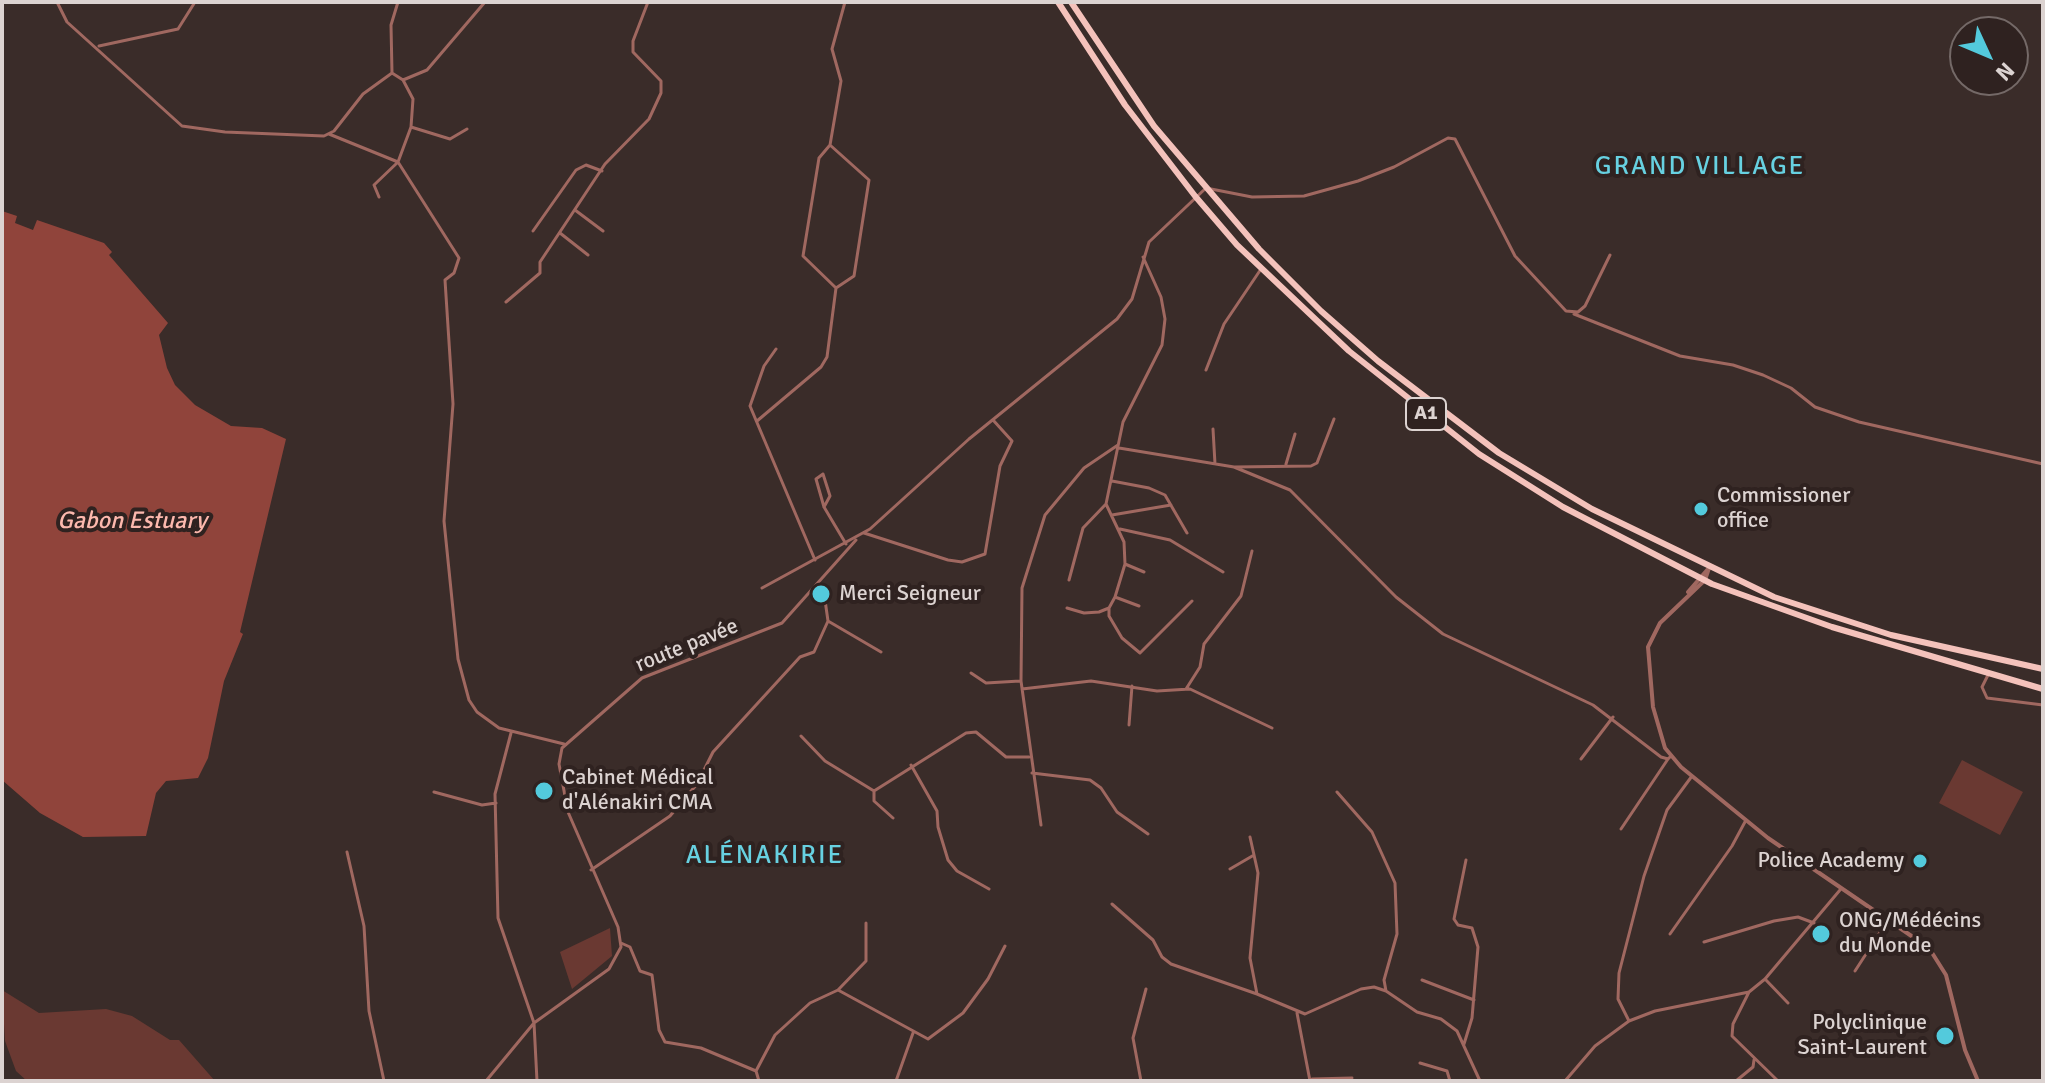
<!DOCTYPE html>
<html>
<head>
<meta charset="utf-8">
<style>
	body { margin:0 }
	#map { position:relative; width:2045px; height:1083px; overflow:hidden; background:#3a2c29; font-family:Signika,sans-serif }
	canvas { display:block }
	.frame { position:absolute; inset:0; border:4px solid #dcd3d1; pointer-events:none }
	.north { position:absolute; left:1949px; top:16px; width:80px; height:80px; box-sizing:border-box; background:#2f2220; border:2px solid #746967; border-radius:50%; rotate:134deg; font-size:22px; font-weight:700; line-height:32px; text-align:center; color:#dcd3d1 }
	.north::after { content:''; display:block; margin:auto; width:28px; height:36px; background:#53cadc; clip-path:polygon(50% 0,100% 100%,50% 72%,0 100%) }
</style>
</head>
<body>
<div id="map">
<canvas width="2045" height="1083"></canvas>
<div class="frame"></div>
<div class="north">N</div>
</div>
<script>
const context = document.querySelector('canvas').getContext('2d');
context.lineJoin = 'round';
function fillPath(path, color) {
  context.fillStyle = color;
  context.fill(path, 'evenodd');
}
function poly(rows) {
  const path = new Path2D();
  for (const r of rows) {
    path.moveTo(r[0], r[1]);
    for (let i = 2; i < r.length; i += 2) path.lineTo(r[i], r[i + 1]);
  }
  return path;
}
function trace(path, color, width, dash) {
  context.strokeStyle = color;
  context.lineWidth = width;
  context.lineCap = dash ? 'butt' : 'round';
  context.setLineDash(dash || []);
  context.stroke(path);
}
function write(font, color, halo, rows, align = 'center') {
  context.font = font + ' Signika,sans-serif';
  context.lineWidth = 8;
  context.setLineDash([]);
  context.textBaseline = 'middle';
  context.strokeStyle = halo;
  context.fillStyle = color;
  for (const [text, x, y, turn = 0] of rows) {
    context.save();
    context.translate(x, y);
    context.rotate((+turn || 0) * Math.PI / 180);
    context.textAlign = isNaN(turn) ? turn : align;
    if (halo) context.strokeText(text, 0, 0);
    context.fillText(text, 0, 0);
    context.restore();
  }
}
fillPath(poly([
	[1962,760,2023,792,2000,835,1939,803],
	[610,928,612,956,572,989,560,952],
	[2,990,39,1013,106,1009,132,1016,170,1040,179,1040,215,1081,27,1081,16,1071,5,1041]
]), '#6a3932');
fillPath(poly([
	[2,211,17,216,15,223,33,230,37,220,104,243,112,252,109,255,168,323,159,335,167,368,175,385,195,405,231,426,262,428,286,439,240,632,243,634,224,681,208,758,198,778,166,781,156,793,146,836,83,837,40,813,2,780]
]), '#90443b');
trace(poly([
	[57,2,67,22,182,126,225,132,324,136,334,131,363,94,392,73],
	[99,46,178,29,195,2],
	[392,73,391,25,398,2],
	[403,80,427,70,485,2],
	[411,127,450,139,467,129],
	[329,134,398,162,411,127,413,99,403,80,392,73],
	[830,145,869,180,854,276,836,288],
	[379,197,374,185,398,162,459,258,454,273,445,280,453,404,444,521,458,659,469,700,477,712,499,728,564,744],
	[575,210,603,231],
	[533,231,576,170,586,165,602,171],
	[560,233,588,255],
	[506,302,540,273,540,262,605,164,649,119,661,93,661,81,633,52,633,41,648,2],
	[1574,314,1680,356,1733,365,1763,375,1791,388,1815,407,1859,422,2043,464],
	[776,349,764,366,750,406,815,560],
	[1206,370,1224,324,1261,269],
	[757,421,821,367,827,357,836,288,803,256,819,158,830,145,841,81,832,49,845,2],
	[1213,429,1215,464],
	[1119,448,1234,467,1311,466,1317,463,1334,419],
	[1286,464,1295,434],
	[1234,467,1290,490,1396,597,1443,634,1593,705,1661,757,1668,759,1671,756],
	[1112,481,1149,488,1165,495,1187,533],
	[824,507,830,496,823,474,816,479,824,507,846,544],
	[1112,515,1171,505],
	[1120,529,1170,540,1223,572],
	[864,533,948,560,962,562,985,554,1000,466,1012,441,993,420],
	[1125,564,1144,572],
	[1069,580,1083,528,1106,504,1123,422,1162,345,1165,319,1161,297,1143,257],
	[762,588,870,529,969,439,1117,319,1132,299,1149,242,1206,188,1252,197,1304,196,1358,181,1394,167,1448,138,1455,139,1515,256,1566,311,1578,312,1585,306,1610,255],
	[1115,597,1139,606],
	[1067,608,1084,613,1099,612,1109,608,1115,597,1125,564,1124,542,1106,504],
	[1109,608,1109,616,1122,638,1140,653,1192,601],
	[828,621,881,652],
	[971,673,986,683,1020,681],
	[1989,673,1982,687,1987,698,2043,705],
	[1022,689,1091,681,1157,691,1190,689,1272,728],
	[1186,689,1200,667,1204,644,1241,596,1252,551],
	[1129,725,1132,686],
	[801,736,825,761,874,791,874,801,893,818],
	[1581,759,1613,717],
	[911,765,937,811,938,827,948,860,957,871,989,889],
	[1032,773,1090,780,1101,788,1117,812,1148,834],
	[874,791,966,733,976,732,1006,757,1029,757],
	[434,792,482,805,496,803],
	[1337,792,1372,832,1395,883,1397,934,1384,980,1386,991,1417,1012,1441,1019,1457,1031,1480,1081],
	[1041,825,1021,681,1022,588,1045,515,1084,468,1118,445],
	[1621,829,1668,759],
	[1250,837,1258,873,1250,958,1257,994,1305,1014,1361,989,1374,987,1386,991],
	[347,852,364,926,369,1011,384,1081],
	[1230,869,1254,855],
	[591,870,670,816,697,784,713,752,800,657,814,652,828,621,825,600,815,589],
	[1112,904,1153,940,1162,957,1171,964,1257,994],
	[1670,934,1732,846,1746,820],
	[1704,942,1774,921,1798,917,1814,923],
	[621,943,630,947,640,971,652,975,659,1030,665,1042,701,1048,756,1071],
	[1855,971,1888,920],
	[1765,979,1788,1003],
	[1422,980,1474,1000],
	[838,990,866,961,866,923],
	[1749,992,1733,1024,1732,1036,1778,1081],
	[1297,1013,1310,1081],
	[1629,1021,1618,999,1619,973,1644,876,1667,810,1692,776],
	[1464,1044,1472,1018,1478,947,1472,928,1458,925,1454,919,1466,860],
	[1420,1063,1447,1071,1450,1081],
	[1312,1079,1352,1078],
	[486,1081,534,1023,498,918,495,794,511,733],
	[537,1081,534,1023,609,969,621,947,618,927,568,812,559,764,562,748,642,678,782,623,856,540],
	[759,1081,756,1071,775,1035,810,1003,838,990,928,1039,963,1013,988,979,1005,946],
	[896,1081,913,1033],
	[1141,1081,1133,1038,1146,989],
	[1565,1081,1595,1046,1629,1021,1655,1011,1749,992,1765,979,1840,890],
	[1736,1081,1753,1067,1754,1060]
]), '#a06860', 3);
trace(poly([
	[1709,568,1705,580,1660,623,1648,647,1653,707,1665,748,1681,767,1768,838,1929,948,1946,975,1965,1050,1978,1081],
	[1688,592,1708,569]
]), '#a06860', 4);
trace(poly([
	[1058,2,1125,105,1195,196,1237,245,1349,351,1479,454,1563,507,1712,584,1832,627,2043,689],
	[1071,2,1154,126,1259,249,1321,311,1378,361,1499,453,1592,509,1774,597,1891,635,2043,669]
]), '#f4c2bb', 6);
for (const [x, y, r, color] of [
	[1701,509,8,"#53cadc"],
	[821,594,10,"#53cadc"],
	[544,791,10,"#53cadc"],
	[1920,861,8,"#53cadc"],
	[1821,934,10,"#53cadc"],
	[1945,1036,10,"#53cadc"]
]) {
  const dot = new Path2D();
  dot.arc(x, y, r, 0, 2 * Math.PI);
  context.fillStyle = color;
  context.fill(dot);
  trace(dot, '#2f2220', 3);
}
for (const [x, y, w] of [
	[1426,414,40]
]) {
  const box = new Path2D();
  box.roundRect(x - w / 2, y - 16, w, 32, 6);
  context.fillStyle = '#2f2220';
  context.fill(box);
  trace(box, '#dcd3d1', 2);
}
write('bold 20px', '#dcd3d1', null, [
	["A1",1426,414]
]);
write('22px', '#dcd3d1', '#2f2220', [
	["Commissioner",1717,496],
	["office",1717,521],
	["Merci Seigneur",839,594],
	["Cabinet Médical",562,778],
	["d'Alénakiri CMA",562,803],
	["Police Academy",1904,861,"right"],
	["ONG/Médécins",1839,921],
	["du Monde",1839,946],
	["Polyclinique",1927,1023,"right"],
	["Saint-Laurent",1927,1048,"right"]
], 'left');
write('22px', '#dcd3d1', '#2f2220', [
	["route pavée",687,646,-22]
]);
write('italic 24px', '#fcb8ad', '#2f2220', [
	["Gabon Estuary",132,522]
]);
context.letterSpacing = '2px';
write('26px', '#67d1e1', '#2f2220', [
	["GRAND VILLAGE",1700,167],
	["ALÉNAKIRIE",765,856]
]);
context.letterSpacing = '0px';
</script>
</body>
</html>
